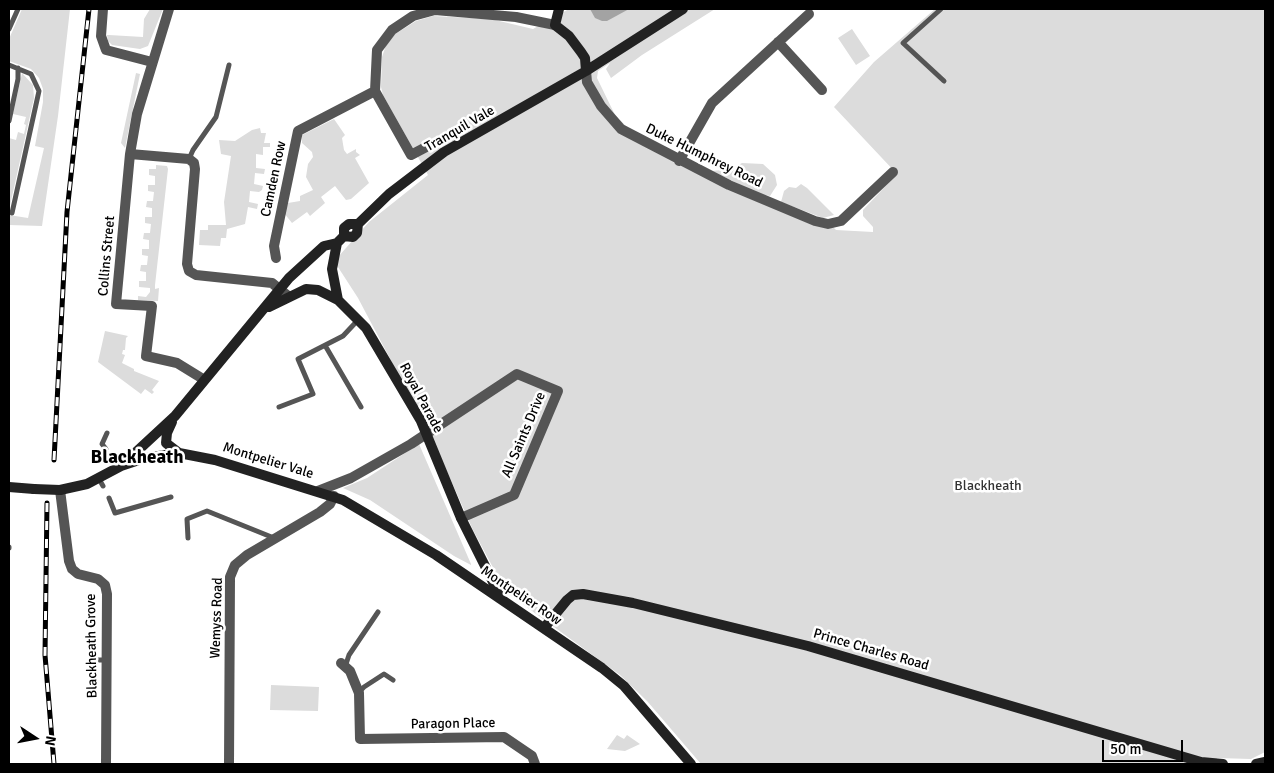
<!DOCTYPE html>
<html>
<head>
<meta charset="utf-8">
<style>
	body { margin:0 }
	#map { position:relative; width:1274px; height:773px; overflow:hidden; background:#fff; font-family:Signika,sans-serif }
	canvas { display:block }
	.frame { position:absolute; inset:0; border:10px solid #000; pointer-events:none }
	.north { position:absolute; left:10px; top:713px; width:50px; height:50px; -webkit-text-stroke:4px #fff; paint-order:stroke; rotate:101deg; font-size:14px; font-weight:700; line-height:20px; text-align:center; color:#000 }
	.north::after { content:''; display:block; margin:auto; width:18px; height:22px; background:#000; clip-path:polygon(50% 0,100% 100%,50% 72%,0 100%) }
	.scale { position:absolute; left:1102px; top:740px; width:81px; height:22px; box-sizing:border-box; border:2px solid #000; border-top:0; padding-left:6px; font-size:15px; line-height:18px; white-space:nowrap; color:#000; -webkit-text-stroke:4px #fff; paint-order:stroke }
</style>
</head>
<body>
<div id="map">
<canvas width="1274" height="773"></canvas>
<div class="frame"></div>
<div class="north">N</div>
<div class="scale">50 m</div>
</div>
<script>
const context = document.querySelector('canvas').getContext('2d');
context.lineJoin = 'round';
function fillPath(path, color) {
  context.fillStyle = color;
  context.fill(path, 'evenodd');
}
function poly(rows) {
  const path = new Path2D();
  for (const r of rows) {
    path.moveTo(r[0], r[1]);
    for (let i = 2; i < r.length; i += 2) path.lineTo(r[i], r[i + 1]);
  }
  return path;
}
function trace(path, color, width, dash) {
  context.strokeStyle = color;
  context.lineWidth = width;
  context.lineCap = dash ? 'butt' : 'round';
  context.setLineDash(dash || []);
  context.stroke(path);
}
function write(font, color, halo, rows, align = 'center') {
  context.font = font + ' Signika,sans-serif';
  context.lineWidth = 5;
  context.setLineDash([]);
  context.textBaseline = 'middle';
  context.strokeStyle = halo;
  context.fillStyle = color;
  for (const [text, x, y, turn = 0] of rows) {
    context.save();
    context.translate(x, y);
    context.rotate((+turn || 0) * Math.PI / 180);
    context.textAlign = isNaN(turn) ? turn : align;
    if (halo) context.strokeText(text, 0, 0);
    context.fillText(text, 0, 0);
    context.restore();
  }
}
fillPath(poly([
	[22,9,70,9,58,116,42,226,9,225,9,215,28,218,44,148,35,146,43,102,43,89,39,78,31,69,9,61,9,39],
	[150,9,163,9,148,46,140,49,112,45,108,41,107,35,109,35,143,37,144,19],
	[569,9,715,9,642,55,611,78,606,69,610,63,598,71,597,78,615,115,629,129,727,181,828,222,836,230,873,232,873,227,863,216,863,210,897,174,834,107,874,62,935,9,1265,9,1265,752,1251,759,1217,758,1215,764,701,764,647,701,620,675,506,592,473,530,433,440,358,298,336,264,338,257,369,222,428,175,383,95,381,87,382,57,387,42,392,36,416,21,433,16,491,19,533,29],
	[852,29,870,56,856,65,838,38],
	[22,73,33,85,34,98,9,210,9,138,16,140,18,132,24,134,26,125,24,124,26,117,13,114],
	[136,73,140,74,125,148,121,143],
	[334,119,345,135,342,138,344,150,347,154,356,149,356,152,360,155,355,158,369,183,351,199,346,200,335,186,321,197,325,203,310,216,307,212,292,223,284,213,288,203,300,201,300,196,313,190,306,177,308,164,313,157,312,152,302,143,302,135],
	[260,128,261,133,266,133,264,143,270,143,270,147,263,147,263,155,256,154,256,168,265,169,264,174,255,173,254,184,263,186,262,190,259,192,250,191,249,202,258,204,257,209,248,207,245,224,227,229,226,238,221,238,220,246,199,245,200,230,208,230,208,225,226,225,224,202,231,156,221,154,219,140,235,141,252,130],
	[742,163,763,164,775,175,777,185,770,196,759,194,712,171,731,169],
	[156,165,167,166,168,169,155,285,155,289,159,288,158,301,138,300,138,296,146,297,150,292,150,288,139,287,139,281,146,281,146,272,140,271,141,265,147,265,148,256,142,255,142,249,149,249,149,240,143,239,144,233,150,233,151,224,145,223,145,217,152,217,152,208,146,207,147,201,153,201,154,192,148,191,148,185,155,185,155,176,149,175,149,169,156,169],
	[801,184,807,188,834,215,823,218,781,202,784,191,789,187,796,188],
	[105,331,128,336,126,338,125,350,123,350,122,354,125,355,122,363,134,369,134,371,159,381,152,390,154,392,152,394,145,389,141,394,98,362],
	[419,444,471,564,471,565,454,556,370,500,343,488,367,478],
	[271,685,319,687,318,711,270,710],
	[617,735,624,739,627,735,640,744,625,751,607,749]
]), '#dcdcdc');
fillPath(poly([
	[590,9,629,9,607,21,602,21,595,18]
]), '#a3a3a3');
trace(poly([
	[941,9,903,43,944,81],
	[9,29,18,9],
	[9,65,31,74,39,91,12,213],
	[9,121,18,79,18,68],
	[189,159,193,150,216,117,229,65],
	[326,347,361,407],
	[279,407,313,394,298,359,343,336,358,320],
	[106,449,102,444,107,433],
	[99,479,103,486],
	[109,498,115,513,171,497],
	[188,538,187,519,207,511,274,538],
	[9,548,9,547],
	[92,660,106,660],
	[345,667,349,655,378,612],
	[359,692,364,687,384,674,393,680]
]), '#555', 5);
trace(poly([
	[103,9,101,36,106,50,152,62],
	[169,9,137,114,130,154,116,304,152,306,146,356,177,363,203,379],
	[778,42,822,90],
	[586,71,587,82,601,106,621,129,729,185,815,221,828,224,841,221,893,172],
	[428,146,411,155,375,91,377,50,392,30,413,16,435,10,516,17,555,25],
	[130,154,189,159,194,163,195,169,187,264,189,271,196,275,272,283,288,296],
	[679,161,712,103,809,14],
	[276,258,274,246,298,131,375,91],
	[60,490,69,561,72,569,78,574,98,579,105,585,107,594,106,764],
	[318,491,351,478,411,444,517,374,558,391,514,495,461,518],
	[341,663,350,671,359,693,360,739,504,737,532,756,535,764],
	[229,764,230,577,235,565,247,555,320,512,330,504,334,496]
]), '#555', 10);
trace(poly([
	[559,9,555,25,569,36,581,52,585,58,586,71],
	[344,236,353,237,357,233,358,224],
	[337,243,332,269,338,300,366,328,421,421,461,518,501,598],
	[269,307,306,289,318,290,338,300],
	[172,422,167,433,166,443,179,453],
	[121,466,175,416,289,278,324,246,337,243,344,236,344,228,349,224,358,224,389,194,444,152,586,71,683,9],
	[9,487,34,489],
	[60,490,87,484,121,466,145,458,179,453,215,460,343,500,436,555,602,668,624,686,691,764],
	[544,628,567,600,573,595,583,594,633,603,808,646,1201,762,1223,764],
	[1256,764,1265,762]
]), '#222', 10);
const rail = poly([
	[54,460,67,212,89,9],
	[47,503,45,655,54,764]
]);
trace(rail, '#000', 5);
trace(rail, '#fff', 3, [9]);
trace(poly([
	[34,489,60,490]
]), '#222', 10);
write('14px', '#000', '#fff', [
	["Tranquil Vale",460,129,-30],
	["Duke Humphrey Road",704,156,26],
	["Camden Row",274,179,-78],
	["Collins Street",107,256,-85],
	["Royal Parade",421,398,62],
	["All Saints Drive",524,435,-67],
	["Montpelier Vale",268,461,17],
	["Montpelier Row",521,596,34],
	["Wemyss Road",217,618,-88],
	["Blackheath Grove",92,646,-91],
	["Prince Charles Road",871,650,16],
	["Paragon Place",453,724,-1]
]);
write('14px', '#333', '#fff', [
	["Blackheath",988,486]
]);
write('bold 19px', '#000', '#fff', [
	["Blackheath",137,458]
]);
</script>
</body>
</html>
